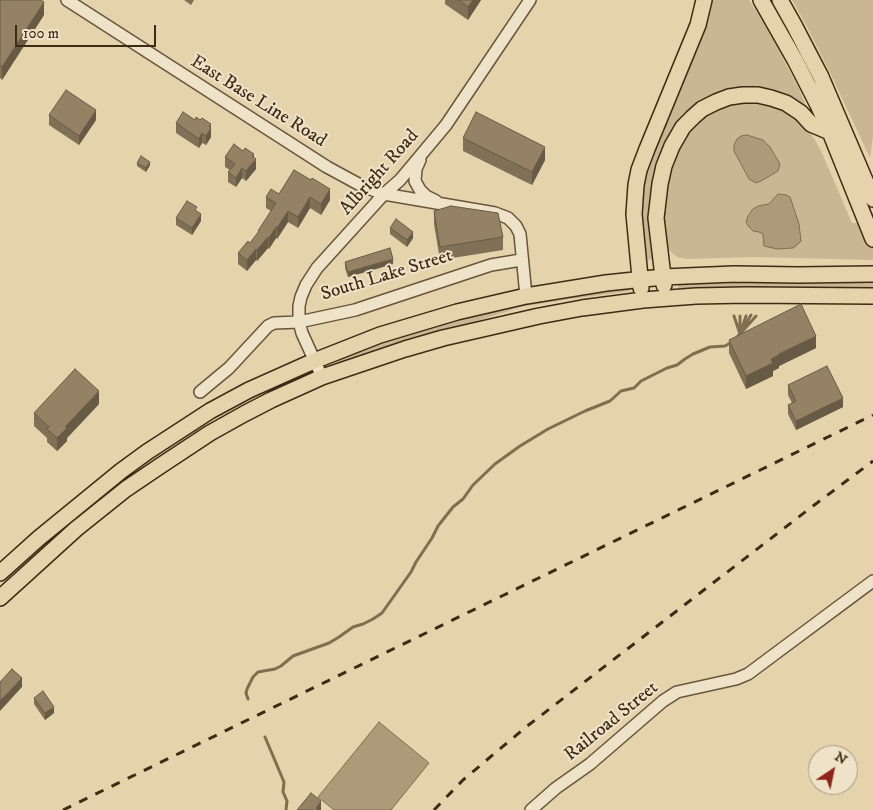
<!DOCTYPE html>
<html>
<head>
<meta charset="utf-8">
<style>
	body { margin:0 }
	#map { position:relative; width:873px; height:810px; overflow:hidden; background:#e5d3ac; font-family:"IM FELL DW Pica",serif }
	canvas { display:block }
	.north { position:absolute; left:808px; top:745px; width:50px; height:50px; box-sizing:border-box; background:#eee2c9; border:1px solid #a89981; border-radius:50%; rotate:34deg; font-size:14px; font-weight:700; line-height:20px; text-align:center; color:#3f2b15 }
	.north::after { content:''; display:block; margin:auto; width:18px; height:22px; background:#8f2418; clip-path:polygon(50% 0,100% 100%,50% 72%,0 100%) }
	.scale { position:absolute; left:15px; top:25px; width:141px; height:22px; box-sizing:border-box; border:2px solid #3f2b15; border-top:0; padding-left:6px; font-size:15px; line-height:18px; white-space:nowrap; color:#3f2b15; -webkit-text-stroke:4px #eee2c9; paint-order:stroke }
</style>
</head>
<body>
<div id="map">
<canvas width="873" height="810"></canvas>
<div class="north">N</div>
<div class="scale">100 m</div>
</div>
<script>
const context = document.querySelector('canvas').getContext('2d');
context.lineJoin = 'round';
function fillPath(path, color) {
  context.fillStyle = color;
  context.fill(path, 'evenodd');
}
function poly(rows) {
  const path = new Path2D();
  for (const r of rows) {
    path.moveTo(r[0], r[1]);
    for (let i = 2; i < r.length; i += 2) path.lineTo(r[i], r[i + 1]);
  }
  return path;
}
function trace(path, color, width, dash) {
  context.strokeStyle = color;
  context.lineWidth = width;
  context.lineCap = dash ? 'butt' : 'round';
  context.setLineDash(dash || []);
  context.stroke(path);
}
function write(font, color, halo, rows, align = 'center') {
  context.font = font + ' "IM FELL DW Pica",serif';
  context.lineWidth = 4;
  context.setLineDash([]);
  context.textBaseline = 'middle';
  context.strokeStyle = halo;
  context.fillStyle = color;
  for (const [text, x, y, turn = 0] of rows) {
    context.save();
    context.translate(x, y);
    context.rotate((+turn || 0) * Math.PI / 180);
    context.textAlign = isNaN(turn) ? turn : align;
    if (halo) context.strokeText(text, 0, 0);
    context.fillText(text, 0, 0);
    context.restore();
  }
}
fillPath(poly([
	[709,0,749,0,763,22,778,49,800,91,809,113,750,89,672,136,654,259,645,260,640,215,642,187,646,170],
	[792,0,873,0,873,136,870,158,832,77,807,27],
	[756,101,783,109,793,115,807,129,815,140,822,153,852,223,873,223,873,260,753,257,687,259,677,257,669,250,667,246,667,245,663,221,662,209,671,164,677,151,688,132,704,116,722,107,734,103],
	[873,280,873,290,678,290,678,283,706,281],
	[630,286,630,291,564,300,521,307,339,365,336,358,410,332,514,305]
]), '#c9b692');
const water = poly([
	[747,135,763,140,770,147,780,164,778,171,761,181,756,183,749,179,734,151,734,145,737,139,741,136,747,135],
	[778,194,786,195,790,197,799,224,801,241,797,245,793,248,777,249,764,246,763,234,759,232,753,231,749,227,746,222,748,216,752,210,758,206,769,204,778,194],
	[379,722,429,763,391,810,334,810,318,797,379,722]
]);
fillPath(water, '#ad9a79');
trace(water, '#816e51', 1);
trace(poly([
	[734,316,740,334],
	[740,316,740,328],
	[744,327,751,315],
	[741,333,756,316],
	[738,336,740,334,746,316],
	[248,699,246,693,247,689,253,677,258,672,275,669,281,666,293,656,329,643,339,637,353,627,363,624,373,619,382,613,411,572,416,562,432,538,438,526,453,507,463,499,473,485,495,464,520,446,548,429,585,411,610,401,621,391,634,388,641,381,667,368,677,365,685,359,693,354,710,347,725,346,732,342],
	[265,737,284,782,283,792,287,801,286,810]
]), '#816e51', 3);
const minor = poly([
	[67,0,327,167,362,186,384,194,495,213,508,218,516,226,520,234,526,296],
	[420,160,416,169,415,181,420,190,426,196,436,201],
	[322,377,302,333,299,322,299,306,301,297,306,285,317,268,384,194,400,180,446,125,530,0],
	[200,392,229,368,268,326,274,323,299,322,355,310,491,265,521,260],
	[531,810,556,788,590,764,663,701,677,692,736,679,748,674,873,581]
]);
const major = poly([
	[761,0,795,60,818,105,830,132,873,239],
	[780,0,794,25,821,77,873,199],
	[664,285,656,218,660,184,664,166,672,146,683,127,693,117,702,109,716,102,729,97,743,95,758,95,771,98,786,103,801,113,811,124,830,132],
	[641,288,634,214,636,185,639,170,647,149,698,25,704,0],
	[0,573,39,538,121,471,147,452,210,411,249,390,314,361,380,335,457,312,526,296,606,283,663,277,734,274,798,275,873,274],
	[0,598,76,529,126,489,160,466,210,433,244,414,271,400,322,377,405,349,443,338,539,316,582,308,643,300,696,296,746,295,873,296]
]);
trace(minor, '#68553b', 14);
trace(major, '#3f2b15', 18);
trace(minor, '#eee2c9', 11);
trace(major, '#e5d3ac', 15);
trace(poly([
	[63,810,873,415],
	[434,810,463,780,526,727,813,506,873,461]
]), '#3f2b15', 3, [9, 9]);
fillPath(poly([
	[0,0,44,15,2,80,0,78],
	[184,0,194,0,191,5],
	[445,0,481,0,468,20,445,4],
	[49,115,96,120,79,145,49,125],
	[195,120,211,127,211,137,206,145,202,143,199,148,176,133,176,123],
	[463,138,545,160,532,185,463,151],
	[225,157,254,157,256,169,246,181,242,178,236,187,228,182,228,172,230,170,225,167],
	[137,163,150,165,146,172,137,166],
	[294,170,330,200,321,215,310,208,298,228,288,222,277,239,276,238,269,249,268,248,257,261,256,260,247,271,238,264,238,253,250,243,258,233,258,231,271,211,266,208,266,197,279,194],
	[434,211,503,237,503,250,440,260,434,224],
	[197,212,201,221,192,235,176,225,176,218],
	[390,228,413,238,407,247,390,234],
	[345,262,393,264,348,277,345,268],
	[729,340,816,348,779,366,779,368,773,371,773,376,746,389,729,353],
	[788,385,843,407,796,430,788,414,788,405,792,403,788,395],
	[99,404,67,438,67,441,57,451,47,442,47,438,34,426,34,413],
	[34,698,54,713,45,720,34,704]
]), '#807056');
fillPath(poly([
	[473,0,481,0,468,20,468,7],
	[44,2,44,15,2,80,2,67],
	[96,110,96,120,79,145,79,136],
	[211,124,211,137,206,145,206,136],
	[202,133,202,143,199,148,199,139],
	[545,147,545,160,532,185,532,172],
	[254,154,254,163,256,159,256,169,246,181,246,171],
	[150,162,150,165,146,172,146,168],
	[242,168,242,178,236,187,236,178],
	[330,189,330,200,321,215,321,204],
	[310,197,310,208,298,228,298,217],
	[288,211,288,222,277,239,277,228],
	[201,214,201,221,192,235,192,228],
	[276,227,276,238,269,249,269,238],
	[413,232,413,238,407,247,407,240],
	[268,237,268,248,257,261,257,250],
	[256,249,256,260,247,271,247,260],
	[393,259,393,264,348,277,348,272],
	[816,336,816,348,779,366,779,368,773,371,773,376,746,389,746,376,779,354],
	[99,391,99,404,67,438,67,441,57,451,57,438,65,427],
	[843,398,843,407,796,430,796,421],
	[22,678,22,687,0,711,0,701],
	[54,707,54,713,45,720,45,713],
	[321,801,321,810,316,810,316,808]
]), '#685b46');
const building = poly([
	[0,0,41,0,44,2,2,67,0,65,0,0],
	[459,0,473,0,468,7,459,0],
	[66,90,96,110,79,136,49,115,66,90],
	[183,112,195,120,196,117,200,120,202,118,211,124,209,126,211,128,206,136,202,133,199,139,176,123,183,112],
	[476,112,545,147,532,172,463,138,476,112],
	[234,144,243,151,245,148,254,154,252,156,256,159,246,171,242,168,236,178,228,172,235,164,225,157,234,144],
	[141,156,150,162,146,168,137,163,141,156],
	[294,170,311,180,312,178,330,189,321,204,310,197,298,217,288,211,277,228,276,227,269,238,268,237,257,250,256,249,247,260,238,253,248,241,250,243,259,231,258,231,276,203,266,197,271,189,279,194,294,170],
	[187,201,197,207,195,210,201,214,192,228,176,218,187,201],
	[451,206,498,213,503,237,440,247,434,211,451,206],
	[396,219,413,232,407,240,390,228,396,219],
	[390,248,393,259,348,272,345,262,390,248],
	[801,304,816,336,779,354,779,355,771,359,773,363,746,376,729,340,801,304],
	[827,366,843,398,796,421,788,405,796,401,788,385,827,366],
	[75,369,99,391,65,427,67,428,57,438,47,429,49,427,34,413,75,369],
	[12,669,22,678,0,701,0,682,12,669],
	[43,691,54,707,45,713,34,698,43,691],
	[311,793,321,801,316,808,319,810,297,810,311,793]
]);
fillPath(building, '#958264');
trace(building, '#685b46', 1);
write('19px', '#3f2b15', '#eee2c9', [
	["East Base Line Road",258,102,32],
	["Albright Road",380,173,-48],
	["South Lake Street",387,276,-17],
	["Railroad Street",612,722,-39]
]);
</script>
</body>
</html>
